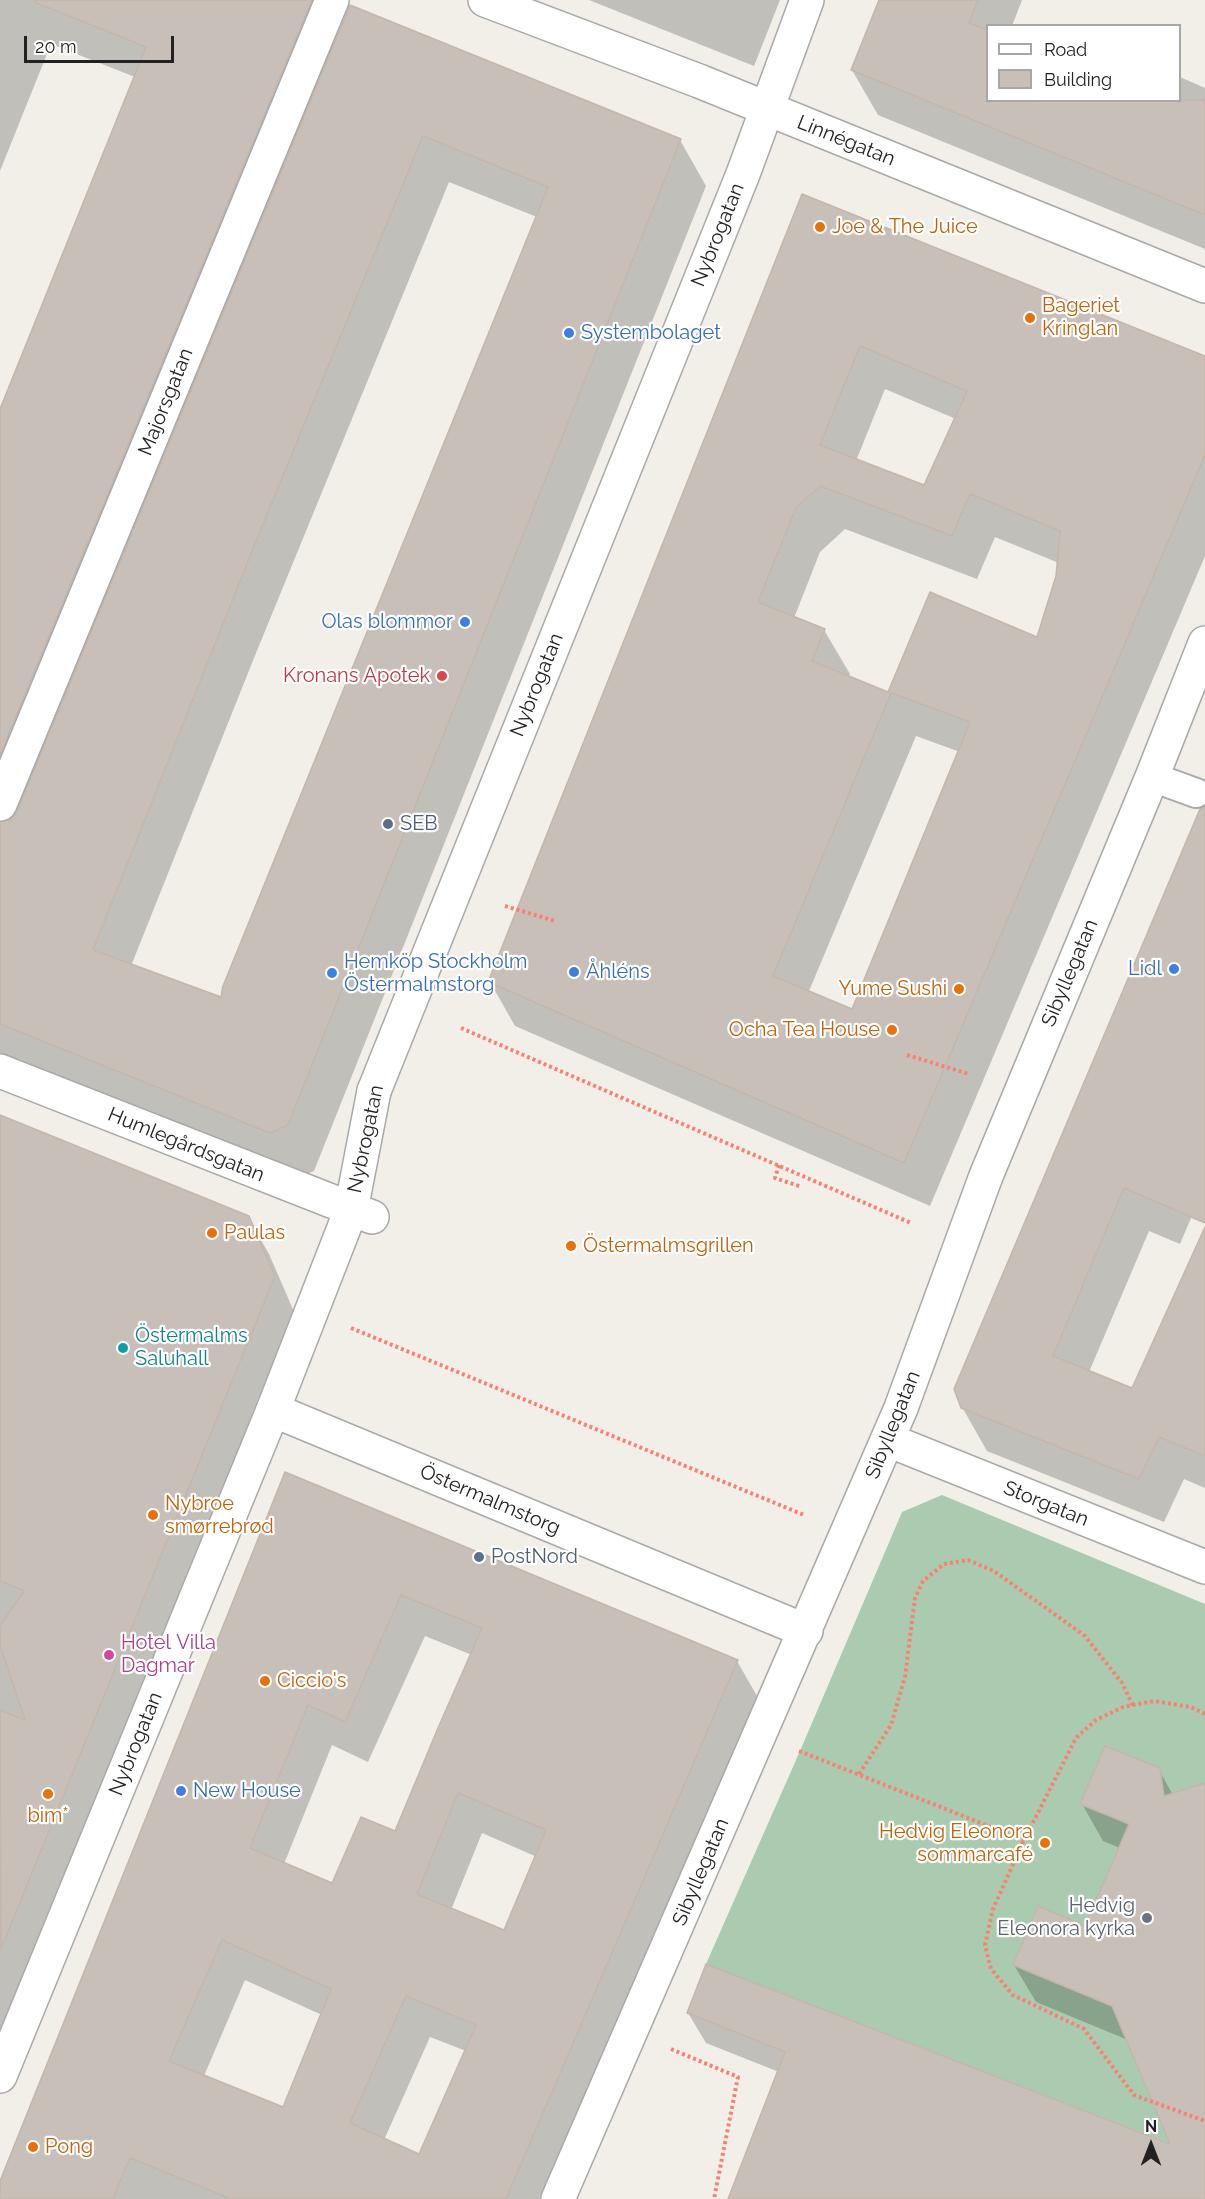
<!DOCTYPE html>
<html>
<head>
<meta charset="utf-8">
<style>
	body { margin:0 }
	#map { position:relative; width:1205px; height:2199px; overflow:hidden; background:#f2efe9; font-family:Raleway,sans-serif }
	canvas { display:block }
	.legend { position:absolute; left:986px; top:24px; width:195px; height:78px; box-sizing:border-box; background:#fff; border:2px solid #a7a7a7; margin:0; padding:8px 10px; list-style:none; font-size:18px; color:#222 }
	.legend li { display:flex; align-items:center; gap:12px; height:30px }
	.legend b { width:30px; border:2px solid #a7a7a7 }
	.north { position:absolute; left:1121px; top:2115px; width:60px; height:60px; -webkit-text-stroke:4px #fff; paint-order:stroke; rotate:0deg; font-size:16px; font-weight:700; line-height:24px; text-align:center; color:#222 }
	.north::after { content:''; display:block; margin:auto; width:21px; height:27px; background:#222; clip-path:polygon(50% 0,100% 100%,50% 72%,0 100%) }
	.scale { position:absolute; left:24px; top:36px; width:150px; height:27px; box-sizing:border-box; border:3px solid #222; border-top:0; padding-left:8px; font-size:18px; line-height:21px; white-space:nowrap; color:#222; -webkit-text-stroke:4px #fff; paint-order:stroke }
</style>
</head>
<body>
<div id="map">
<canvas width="1205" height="2199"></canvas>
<ul class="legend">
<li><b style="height:8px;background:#fff"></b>Road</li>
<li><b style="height:16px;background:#c7bfb8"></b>Building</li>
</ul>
<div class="north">N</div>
<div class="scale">20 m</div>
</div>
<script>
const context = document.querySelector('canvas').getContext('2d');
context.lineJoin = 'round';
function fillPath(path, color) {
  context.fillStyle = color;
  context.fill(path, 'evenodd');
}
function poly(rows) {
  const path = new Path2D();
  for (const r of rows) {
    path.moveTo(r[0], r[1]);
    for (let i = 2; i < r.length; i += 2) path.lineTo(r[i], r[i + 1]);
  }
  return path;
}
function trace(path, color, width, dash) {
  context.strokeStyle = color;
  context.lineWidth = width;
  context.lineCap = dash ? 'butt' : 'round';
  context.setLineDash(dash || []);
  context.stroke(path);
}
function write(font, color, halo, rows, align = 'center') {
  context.font = font + ' Raleway,sans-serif';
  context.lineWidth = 4.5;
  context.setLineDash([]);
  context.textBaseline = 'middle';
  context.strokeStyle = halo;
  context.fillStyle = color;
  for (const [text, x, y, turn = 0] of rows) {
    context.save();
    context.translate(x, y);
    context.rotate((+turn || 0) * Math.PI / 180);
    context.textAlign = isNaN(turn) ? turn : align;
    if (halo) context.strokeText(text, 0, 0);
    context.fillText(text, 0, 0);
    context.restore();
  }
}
fillPath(poly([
	[942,1495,1205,1604,1205,2157,706,1964,800,1751,902,1512]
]), '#aacbaf');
fillPath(poly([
	[0,0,313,0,337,42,680,140,706,186,314,1171,297,1178,0,1058,0,413,135,77,51,44,0,171],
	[449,182,537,217,222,999,131,966,254,658],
	[589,0,780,0,754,66],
	[880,0,1022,0,1012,26,988,26,988,100,1180,100,1180,77,1205,88,1205,249,878,115,852,70],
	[802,196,1205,357,1205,556,930,1206,515,1026,490,982],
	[885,389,956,419,925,487,856,461],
	[845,529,977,579,995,537,1059,563,1057,576,1038,639,930,594,888,694,848,677,850,674,824,630,794,618,820,552],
	[916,736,960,752,853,1011,809,991],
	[1205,808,1205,1185,1180,1244,1149,1231,1089,1372,1133,1390,1205,1231,1205,1488,1184,1479,1164,1522,987,1451,962,1407],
	[0,1117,248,1217,269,1254,295,1314,0,2041],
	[286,1474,737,1661,761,1703,548,2199,0,2199,0,2185],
	[425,1636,472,1655,396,1833,333,1885,284,1864,332,1745,368,1762],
	[482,1833,537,1857,505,1932,451,1910],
	[245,1980,322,2015,284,2109,204,2076],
	[430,2037,466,2051,420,2156,384,2140],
	[1159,1770,1173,1795,1205,1784,1205,2199,729,2199,779,2072,706,2043,688,2013,1176,2147,1128,2040,1036,2002,1014,1965,1086,1928,1120,1848,1103,1841,1082,1804]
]), '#0003');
const building = poly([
	[34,0,312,0,0,755,0,409,146,47,34,2,34,0],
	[879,0,978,0,969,23,987,30,987,100,1205,100,1205,215,851,70,879,0],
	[350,5,681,139,288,1125,270,1133,0,1024,0,822,11,819,17,811,350,5],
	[423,136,548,187,223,986,221,997,93,950,257,539,423,136],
	[802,194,1205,356,1205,455,904,1163,488,982,802,194],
	[860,346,967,391,924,485,820,445,860,346],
	[820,486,952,536,970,494,1060,531,1056,576,1037,637,930,592,888,692,812,661,825,629,758,602,796,508,820,486],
	[891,693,970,722,852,1009,773,976,891,693],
	[1205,806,1205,1223,1124,1188,1053,1356,1132,1388,1205,1227,1205,1456,1159,1437,1139,1479,961,1408,954,1389,1200,809,1205,806],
	[0,1115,249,1216,275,1276,1,1949,0,1710,25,1720,0,1646,0,1626,24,1591,0,1581,0,1115],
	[285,1472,738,1660,506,2199,231,2199,130,2158,113,2199,0,2199,0,2181,285,1472],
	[401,1595,482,1628,438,1728,395,1831,361,1817,332,1883,250,1848,308,1705,345,1722,401,1595],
	[458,1793,546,1830,504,1930,417,1894,458,1793],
	[222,1940,331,1989,283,2107,169,2061,222,1940],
	[406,1996,476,2025,419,2154,350,2123,406,1996],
	[1105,1746,1160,1768,1164,1796,1205,1783,1205,2199,728,2199,785,2052,687,2013,706,1964,1170,2144,1112,2006,1013,1965,1038,1906,1085,1926,1129,1824,1080,1804,1105,1746]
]);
fillPath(building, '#c7bfb8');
trace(building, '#c4b6ab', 1.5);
const service = poly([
	[1152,777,1196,793]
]);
const pedestrian = poly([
	[0,1071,372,1217],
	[888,1440,1205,1567],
	[0,2076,273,1410,351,1210,374,1091]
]);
const minor = poly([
	[485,0,699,81,1205,286],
	[0,804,332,0],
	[374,1091,743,174,807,0],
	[273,1410,806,1631],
	[558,2199,901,1408,986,1176,1152,777,1205,643]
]);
trace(service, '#a9a9a9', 32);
trace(pedestrian, '#a9a9a9', 36);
trace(minor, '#a9a9a9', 36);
trace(poly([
	[505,906,555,921],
	[461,1028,911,1223],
	[907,1055,969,1074],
	[779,1165,775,1178,802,1187],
	[351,1328,804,1515],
	[1205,1714,1191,1707,1154,1701,1123,1707,1096,1720,1076,1738,1024,1840,993,1909,985,1945,991,1969,1013,1995,1084,2029,1134,2095,1205,2121],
	[799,1751,1024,1840],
	[859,1774,891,1725,905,1677,915,1598,923,1581,944,1564,968,1560,994,1571,1085,1636,1122,1683,1133,1706],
	[671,2049,738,2077,714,2199]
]), '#fa8072', 4, [3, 3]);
trace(service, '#fff', 28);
trace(pedestrian, '#fff', 33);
trace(minor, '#fff', 33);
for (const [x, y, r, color] of [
	[820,227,6,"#e8710a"],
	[1030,318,6,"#e8710a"],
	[569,333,6,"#3f7fe0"],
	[465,622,6,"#3f7fe0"],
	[442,676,6,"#e0444e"],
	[388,824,6,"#5c6f8a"],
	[1174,969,6,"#3f7fe0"],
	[574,972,6,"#3f7fe0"],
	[332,973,6,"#3f7fe0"],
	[959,989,6,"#e8710a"],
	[892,1030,6,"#e8710a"],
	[212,1233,6,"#e8710a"],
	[571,1246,6,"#e8710a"],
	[123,1348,6,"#0f9aa8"],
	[153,1515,6,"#e8710a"],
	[479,1557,6,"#5c6f8a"],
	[109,1655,6,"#d1479c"],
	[265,1681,6,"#e8710a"],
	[181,1791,6,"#3f7fe0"],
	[48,1794,6,"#e8710a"],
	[1045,1843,6,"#e8710a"],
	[1147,1918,6,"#6b7280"],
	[33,2147,6,"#e8710a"]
]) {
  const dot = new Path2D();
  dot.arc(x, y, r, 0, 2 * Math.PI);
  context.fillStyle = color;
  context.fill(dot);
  trace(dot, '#fff', 2);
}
write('20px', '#222', '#fff', [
	["Linnégatan",846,141,22],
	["Nybrogatan",718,235,-68],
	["Majorsgatan",166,402,-68],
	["Nybrogatan",537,685,-68],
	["Sibyllegatan",1070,973,-67],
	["Nybrogatan",366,1139,-78],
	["Humlegårdsgatan",186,1145,22],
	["Sibyllegatan",893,1425,-68],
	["Östermalmstorg",490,1500,23],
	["Storgatan",1046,1504,22],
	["Nybrogatan",136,1744,-68],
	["Sibyllegatan",701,1872,-67]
]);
write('20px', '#c56008', '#fff', [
	["Joe & The Juice",832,227],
	["Bageriet",1042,306],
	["Kringlan",1042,329],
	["Yume Sushi",947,989,"right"],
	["Ocha Tea House",880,1030,"right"],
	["Paulas",224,1233],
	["Östermalmsgrillen",583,1246],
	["Nybroe",165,1504],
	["smørrebrød",165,1527],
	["Ciccio's",277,1681],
	["bim*",48,1816,"center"],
	["Hedvig Eleonora",1033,1832,"right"],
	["sommarcafé",1033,1855,"right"],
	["Pong",45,2147]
], 'left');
write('20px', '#366cbe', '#fff', [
	["Systembolaget",581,333],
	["Olas blommor",453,622,"right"],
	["Hemköp Stockholm",344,962],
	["Östermalmstorg",344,985],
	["Lidl",1162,969,"right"],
	["Åhléns",586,972],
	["New House",193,1791]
], 'left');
write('20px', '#be3a42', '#fff', [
	["Kronans Apotek",430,676]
], 'right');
write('20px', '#4e5e75', '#fff', [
	["SEB",400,824],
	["PostNord",491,1557]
], 'left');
write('20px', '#0d838f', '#fff', [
	["Östermalms",135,1336],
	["Saluhall",135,1359]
], 'left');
write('20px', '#b23c85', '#fff', [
	["Hotel Villa",121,1643],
	["Dagmar",121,1666]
], 'left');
write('20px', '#5b616d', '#fff', [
	["Hedvig",1135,1906],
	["Eleonora kyrka",1135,1929]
], 'right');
</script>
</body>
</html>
